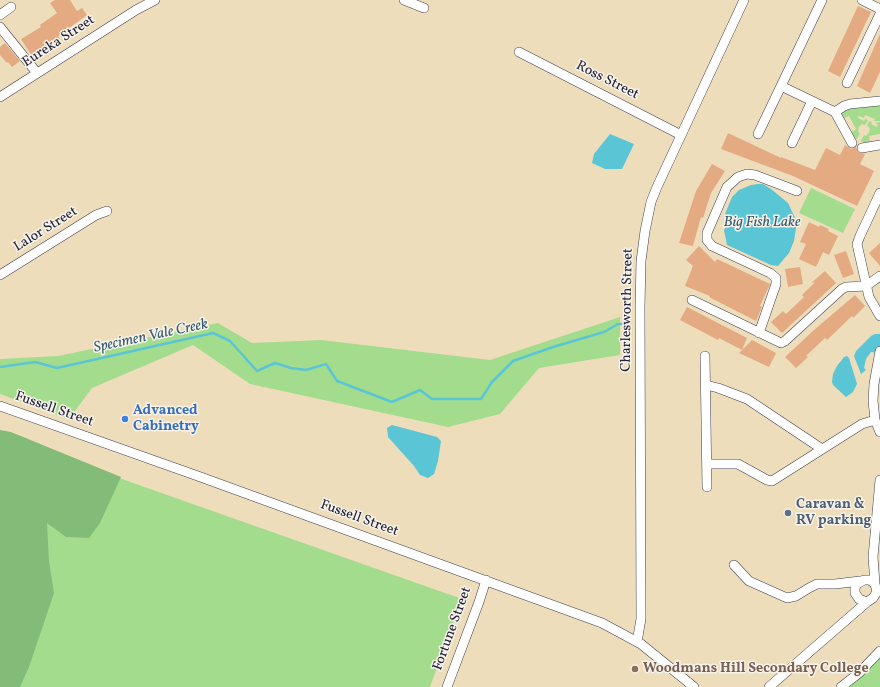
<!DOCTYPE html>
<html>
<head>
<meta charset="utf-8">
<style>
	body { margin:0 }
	canvas { display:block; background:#edb }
</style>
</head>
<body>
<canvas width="880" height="687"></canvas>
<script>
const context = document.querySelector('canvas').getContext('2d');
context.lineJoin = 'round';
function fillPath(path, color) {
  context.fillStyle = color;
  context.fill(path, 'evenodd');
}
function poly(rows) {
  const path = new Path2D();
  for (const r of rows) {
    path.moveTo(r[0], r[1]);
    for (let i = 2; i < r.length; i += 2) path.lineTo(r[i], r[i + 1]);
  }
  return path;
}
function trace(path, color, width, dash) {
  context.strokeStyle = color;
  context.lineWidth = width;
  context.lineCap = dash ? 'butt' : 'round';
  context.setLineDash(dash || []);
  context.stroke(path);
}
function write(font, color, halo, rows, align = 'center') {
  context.font = font + ' Vollkorn,serif';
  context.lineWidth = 3;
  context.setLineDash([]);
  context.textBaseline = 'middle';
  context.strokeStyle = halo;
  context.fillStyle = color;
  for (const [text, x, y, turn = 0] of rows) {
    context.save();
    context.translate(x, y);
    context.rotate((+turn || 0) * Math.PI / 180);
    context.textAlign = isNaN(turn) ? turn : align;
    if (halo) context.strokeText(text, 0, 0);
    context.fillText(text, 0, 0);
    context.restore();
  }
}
fillPath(poly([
	[878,105,880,106,880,121,874,121,875,119,865,115,864,118,859,116,858,118,864,121,865,119,868,120,865,125,862,124,860,126,859,126,858,132,860,133,857,139,854,137,851,133,856,129,849,116,843,119,842,112,849,108],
	[869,121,872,122,871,124,877,127,878,125,875,123,880,122,880,134,869,136,870,142,865,143,861,141,864,135,866,136,870,131,869,131,870,128,867,126],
	[811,188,855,209,843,233,799,213],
	[620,317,620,355,539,368,500,414,448,427,250,384,193,345,92,388,69,419,0,394,0,359,58,356,218,323,252,343,321,340,490,360],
	[0,436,462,599,430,687,0,687],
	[880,657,880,687,848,687]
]), '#a4dc8e');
fillPath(poly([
	[0,430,11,432,121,477,100,523,89,538,66,537,47,523,49,561,54,593,29,667,20,687,0,687]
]), '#83bc79');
fillPath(poly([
	[610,134,634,144,622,169,605,169,592,163,594,154],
	[758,184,763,184,771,189,788,203,797,222,794,241,789,253,778,266,771,265,727,245,724,230,729,223,725,214,732,197,739,190,751,185],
	[875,334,880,334,880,353,871,352,866,359,864,368,866,370,861,374,854,356,856,351,871,336],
	[847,356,849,358,857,384,853,392,846,397,833,385,832,382,833,374,837,366,844,357],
	[392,425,437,437,441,441,438,461,434,474,428,478,420,475,414,466,388,437,387,428]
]), '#5ac5d5');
trace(poly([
	[0,367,35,362,57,368,213,333,230,341,257,371,275,363,291,368,306,370,326,364,337,381,392,402,420,390,432,399,481,399,492,382,513,361,553,347,604,332,618,324,627,324,631,322]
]), '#5ac5d5', 2.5);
fillPath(poly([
	[55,0,70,0,77,11,82,8,87,15,58,36,60,39,32,56,21,39,41,27,40,25,57,13,50,3],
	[858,6,871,12,840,77,828,71],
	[880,34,880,72,870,93,857,86],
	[5,43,20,61,12,67,8,62,7,63,0,55,0,47],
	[728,133,781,158,781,157,815,170,826,148,840,155,845,145,851,149,856,147,858,152,865,154,860,164,874,171,857,206,793,176,721,149],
	[712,164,725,171,711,193,703,218,701,217,693,246,679,243,696,191],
	[809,222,819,227,820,225,829,229,828,231,838,236,829,255,823,252,816,267,799,259,806,244,800,242],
	[880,243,880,266,869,253],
	[699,246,715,262,717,259,770,284,760,306,762,307,756,321,709,297,710,296,685,286,693,266,686,260],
	[846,251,854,274,843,278,834,255],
	[800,267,803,284,788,287,785,269],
	[825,271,836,283,782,333,771,322,783,311,786,314,804,297,802,295,815,282,811,283],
	[855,295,865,306,853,318,852,316,827,340,825,338,806,356,808,357,796,368,785,357,814,330],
	[687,307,747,338,742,350,719,338,718,340,680,320],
	[752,340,776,353,769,367,739,353]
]), '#e4aa82');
const minor = poly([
	[404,0,424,8],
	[822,0,781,86,835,112,852,143],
	[862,0,880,9],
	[0,15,11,7],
	[0,27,37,73],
	[519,52,681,135],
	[847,83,880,14],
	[0,97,136,10,155,0],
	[835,112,844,106,850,104,880,101],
	[758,134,781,86],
	[792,143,812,101],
	[862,148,880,145],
	[880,193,860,236,857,244,869,297,880,316],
	[0,275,96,215,107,211],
	[692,300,781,343,785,341,842,289,846,287,866,286,880,276],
	[759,333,776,284,776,278,770,273,712,246,707,240,707,233,727,187,738,177,747,174,755,175,797,191],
	[880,351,874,384,873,401,875,420,880,432],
	[705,356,707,487],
	[706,385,718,388,747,399,822,449],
	[0,406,195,475,602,623,641,644,694,687],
	[707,464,738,464,767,480,772,481,862,424,875,420],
	[734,565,749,581,787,598,796,596,809,588,817,584,835,584,860,581],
	[875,584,873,557,880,480],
	[637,642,641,619,640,307,641,261,645,231,651,202,657,187,744,0],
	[447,687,479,602,486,580],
	[769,687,867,602,873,598,877,592,875,584,870,580,864,580,857,584,855,588,855,593,859,599,867,602],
	[841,687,859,673,880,651]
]);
trace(minor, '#413e4e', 10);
trace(minor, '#fff', 9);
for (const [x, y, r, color] of [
	[125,419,4,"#3f7fe0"],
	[788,513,4,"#5c6f8a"],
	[635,669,4,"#8d6e63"]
]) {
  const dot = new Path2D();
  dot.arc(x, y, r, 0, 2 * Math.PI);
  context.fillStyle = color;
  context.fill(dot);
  trace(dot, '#f7f3e8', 1.5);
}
write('14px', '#22223b', '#f7f3e8', [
	["Eureka Street",59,42,-33],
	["Ross Street",607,81,27],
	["Lalor Street",46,230,-32],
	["Charlesworth Street",628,310,-89],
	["Fussell Street",54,410,19],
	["Fussell Street",359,519,20],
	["Fortune Street",453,629,-70]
]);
write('bold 14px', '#366cbe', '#f7f3e8', [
	["Advanced",133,411],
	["Cabinetry",133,427]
], 'left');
write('bold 14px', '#4e5e75', '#f7f3e8', [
	["Caravan &",796,505],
	["RV parking",796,521]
], 'left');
write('bold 14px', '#785e54', '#f7f3e8', [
	["Woodmans Hill Secondary College",643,669]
], 'left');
write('italic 15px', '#365b71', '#f7f3e8', [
	["Big Fish Lake",762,223],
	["Specimen Vale Creek",151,337,-12]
]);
</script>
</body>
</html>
